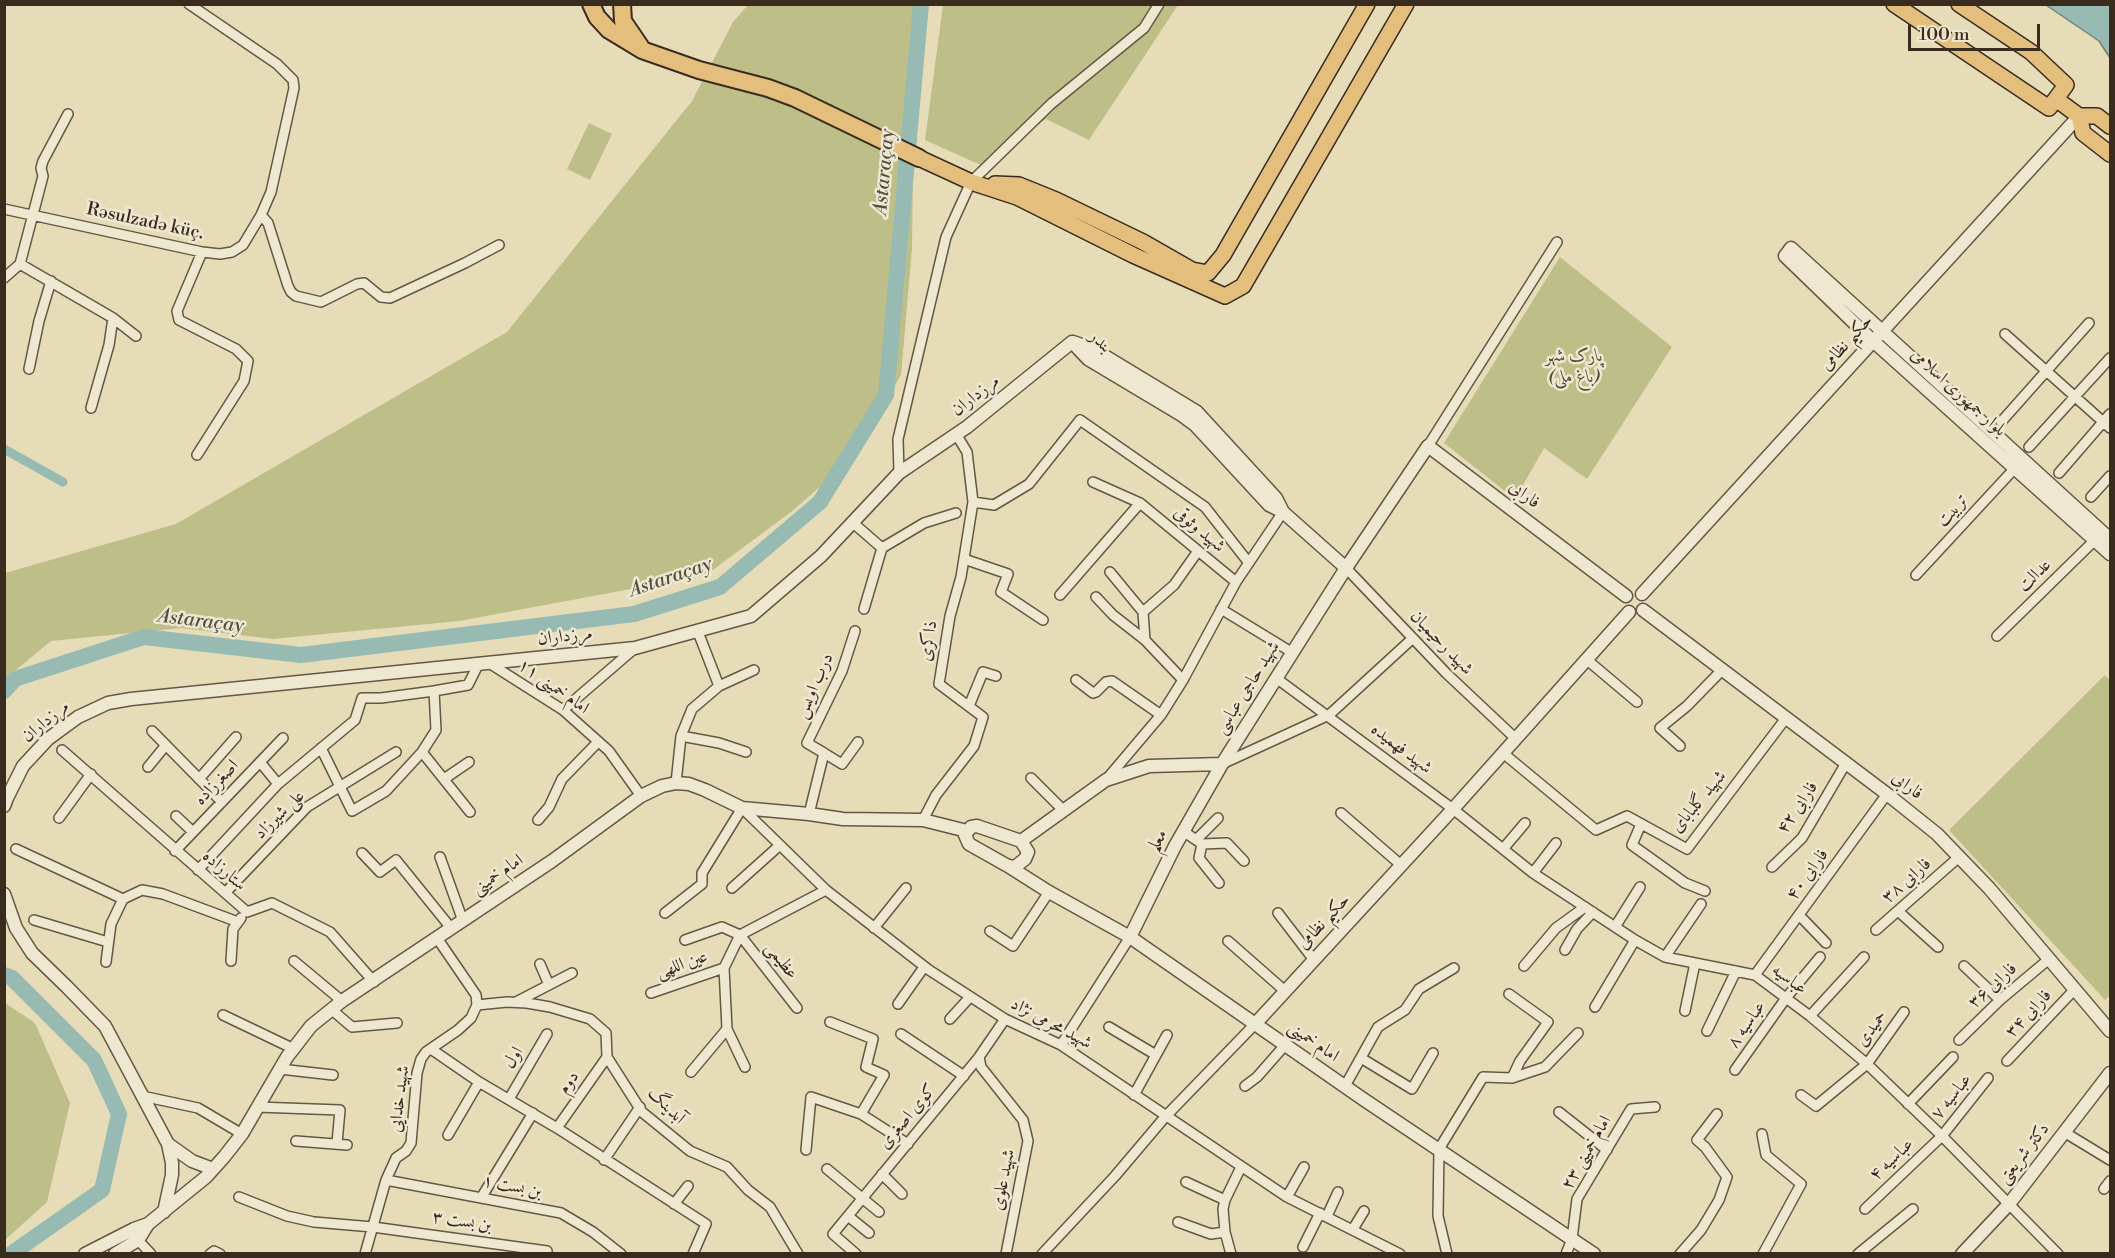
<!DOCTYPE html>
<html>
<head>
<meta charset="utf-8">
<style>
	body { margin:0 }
	#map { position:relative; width:2115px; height:1258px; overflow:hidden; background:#e7dcb8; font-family:"Libre Bodoni",serif }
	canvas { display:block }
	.frame { position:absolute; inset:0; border:6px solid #3a2b1f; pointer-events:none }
	.scale { position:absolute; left:1908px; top:24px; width:132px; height:27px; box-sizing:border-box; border:3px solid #3a2b1f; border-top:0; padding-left:8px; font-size:18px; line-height:21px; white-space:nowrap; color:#3a2b1f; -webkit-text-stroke:4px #efe8d1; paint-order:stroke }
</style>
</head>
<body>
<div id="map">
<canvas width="2115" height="1258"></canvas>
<div class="frame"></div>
<div class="scale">100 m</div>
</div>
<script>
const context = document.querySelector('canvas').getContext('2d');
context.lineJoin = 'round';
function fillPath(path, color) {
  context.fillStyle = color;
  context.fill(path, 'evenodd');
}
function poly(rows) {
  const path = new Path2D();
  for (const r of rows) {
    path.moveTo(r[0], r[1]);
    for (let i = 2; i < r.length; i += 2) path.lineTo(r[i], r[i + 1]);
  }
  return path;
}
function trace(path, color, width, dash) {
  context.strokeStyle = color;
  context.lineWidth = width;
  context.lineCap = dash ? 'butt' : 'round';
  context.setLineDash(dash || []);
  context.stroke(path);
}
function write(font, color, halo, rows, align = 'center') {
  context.font = font + ' "Libre Bodoni",Amiri,serif';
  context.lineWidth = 5;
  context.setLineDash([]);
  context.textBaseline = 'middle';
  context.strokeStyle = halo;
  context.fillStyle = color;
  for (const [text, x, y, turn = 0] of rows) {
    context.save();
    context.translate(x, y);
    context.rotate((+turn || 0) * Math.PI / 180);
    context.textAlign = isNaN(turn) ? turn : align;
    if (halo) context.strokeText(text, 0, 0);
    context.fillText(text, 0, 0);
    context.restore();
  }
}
fillPath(poly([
	[748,5,915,5,912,249,901,375,853,458,791,512,706,575,459,621,273,639,181,628,51,641,5,679,5,573,176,524,507,332,692,101,733,22],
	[943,5,1178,5,1089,140,1046,119,983,166,925,140],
	[589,123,612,134,590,180,567,169],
	[1560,257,1672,347,1587,479,1544,448,1515,499,1444,443],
	[2105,675,2110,680,2110,995,2105,1000,1949,830],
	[5,1003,35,1023,70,1103,47,1202,5,1240]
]), '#bebe89');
const water = poly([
	[2046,5,2110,5,2110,58,2099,41,2046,5]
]);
fillPath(water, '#97bbb2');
trace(water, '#728177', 1.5);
trace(poly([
	[4,449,63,482]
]), '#97bbb2', 9);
trace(poly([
	[4,691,15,679,144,637,301,655,634,614,720,587,820,502,886,395,921,4],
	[4,975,12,978,94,1060,119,1114,102,1190,11,1254]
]), '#97bbb2', 16);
const minor = poly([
	[4,209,202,252,220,254,232,252,243,245,261,215,271,192,294,88,293,80,277,64,189,4],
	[261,215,268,223,288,286,291,292,296,296,321,302,357,284,364,283,381,297,390,298,465,263,499,245],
	[20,264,113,318,136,336],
	[4,278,20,264,43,176,41,168,43,161,68,114],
	[2005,334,2110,428],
	[29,369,39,321,51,281],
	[91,408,109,345,113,318],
	[2001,422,2089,323],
	[1428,446,1557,242],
	[2029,447,2110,358],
	[197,455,244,381,248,361,236,349,179,320,177,311,202,252],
	[899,473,898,439,946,237,971,182,1051,104,1144,28,1159,4],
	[2059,473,2110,414],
	[1093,482,1140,503,1236,582],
	[2091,497,2110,476],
	[973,502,994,505,1029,484,1080,420,1205,507,1249,563],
	[852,522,882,548,864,609],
	[882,548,924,523,956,513],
	[964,559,1008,574,1001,592,1043,620],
	[1346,568,1446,673,1515,738],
	[1110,572,1143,612,1145,640,1183,680],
	[1916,575,2015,468],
	[1060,595,1140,503],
	[1096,597,1113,615,1145,640],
	[1221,609,1293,653],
	[1143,612,1174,585,1198,551],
	[1997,636,2095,540],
	[1586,659,1637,702],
	[489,663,563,710,609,751,641,796],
	[1276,678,1453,809,1533,873,1635,940,1665,957,1755,975,1810,1016,1867,1064,1942,1136,2058,1254],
	[1076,680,1093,693,1096,692,1106,682,1112,681,1161,715],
	[719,686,754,670],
	[969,706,983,672,996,676],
	[563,710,635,648],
	[152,731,222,802],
	[681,736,719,743,746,752],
	[1680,746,1660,728,1687,706,1722,670],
	[321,748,352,811,386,791,422,752,436,730,434,691,468,685,479,663],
	[62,750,247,912],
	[422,752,470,812],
	[824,753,842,764,858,742],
	[1503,753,1596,830,1627,816,1687,849,1786,718],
	[260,762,278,784],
	[1222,764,1329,715,1413,638],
	[148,767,166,745],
	[1031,778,1063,810],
	[199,779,236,737],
	[444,779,469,762],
	[1106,780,1161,715,1183,680,1236,582,1283,512],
	[676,783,681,736,692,709,719,686,698,632],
	[1341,813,1401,865],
	[809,814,824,753,807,743,842,671,855,631],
	[176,816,193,832],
	[59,818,91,774],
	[538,820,549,807,562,779,598,742],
	[923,820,936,795,974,746,983,717,939,684,950,616,961,577,973,502,967,452,956,434],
	[1641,824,1632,845,1685,883,1705,891],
	[1183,831,1202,844,1199,858,1219,883],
	[1196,840,1218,818],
	[1202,844,1227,843,1244,861],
	[16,849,123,899],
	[1503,849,1525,823],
	[175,851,283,738],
	[362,853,380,872,396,860,451,928],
	[440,857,463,921],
	[1772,867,1802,838,1846,763],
	[198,870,278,784,355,720,362,698,381,698,434,691],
	[1533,873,1556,843],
	[732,888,780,845],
	[225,893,307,807,396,752],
	[1898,911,1938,947],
	[247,912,272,903,330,932,374,982],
	[665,913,702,884,702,873,742,808,826,890,929,970,1005,1019,1061,1045,1287,1197,1400,1254],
	[1278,913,1314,960],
	[1799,915,1826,943],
	[34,920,108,942],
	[1615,927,1640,887],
	[874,928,906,888],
	[1876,930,1959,857],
	[990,931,1013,946,1049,892],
	[685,940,722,927,740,935,797,1008],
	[1228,941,1285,991],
	[1565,950,1577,929,1593,912],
	[1665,957,1701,904],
	[231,961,233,929,241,918],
	[294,961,342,1001],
	[106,962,111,924,123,899,142,890,163,894,238,922],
	[540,964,549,985],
	[1524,966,1556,928,1585,907],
	[1964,966,2000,1000],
	[1755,975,1887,794],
	[651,993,724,968],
	[1509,994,1548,1022,1520,1061,1512,1078],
	[516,1002,572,973],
	[898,1004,924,967],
	[477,1005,507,1002,527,1003,550,1007,590,1019,606,1033,607,1057,642,1112,690,1151,727,1167,748,1190,770,1207,798,1254],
	[1595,1007,1635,940],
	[331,1009,352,1027,397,1023],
	[1685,1011,1695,963],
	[223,1015,294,1049],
	[1810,1016,1864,957],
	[950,1019,970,997],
	[830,1022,873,1039,866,1067,884,1075,861,1114],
	[1109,1027,1156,1055],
	[1707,1031,1736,971],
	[901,1034,964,1076],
	[1959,1040,2000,1000,2049,959],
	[1061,1045,1130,937],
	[431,1049,479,1082,557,1128,706,1224,693,1254],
	[979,1057,981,1067,1023,1120,1028,1141,1006,1254],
	[1361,1058,1412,1089,1433,1053],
	[2007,1061,2075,989],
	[745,1067,727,1029,724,968,740,935,826,890],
	[280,1069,333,1075],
	[1735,1070,1786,998,1820,957],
	[691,1072,727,1029],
	[1245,1086,1257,1077,1286,1044],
	[1345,1086,1378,1027,1405,1010,1419,989,1454,968],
	[1134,1095,1167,1035],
	[1801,1095,1816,1106,1867,1064,1904,1012],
	[142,1096,198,1108,242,1134],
	[509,1099,547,1034],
	[1908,1104,1953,1057],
	[257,1107,340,1110,337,1143],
	[1559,1112,1607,1150],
	[557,1128,607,1057],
	[2064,1132,2110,1160],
	[1762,1134,1766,1155,1801,1184,1763,1254],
	[448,1135,479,1082],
	[296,1141,347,1145],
	[806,1150,811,1097,861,1114,908,1144],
	[604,1160,640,1107],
	[827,1169,879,1212],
	[882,1174,902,1194],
	[386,1180,561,1213,593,1232,621,1254],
	[1186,1182,1225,1200],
	[2104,1189,2110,1181],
	[239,1197,287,1216,314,1222,373,1227,547,1251],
	[1287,1197,1304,1167],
	[481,1198,533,1113],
	[674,1204,688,1186],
	[1865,1209,1942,1136,1988,1078],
	[848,1216,869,1233],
	[1327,1216,1338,1192],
	[1178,1222,1211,1234,1225,1232],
	[1353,1229,1364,1211],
	[138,1240,151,1254],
	[1303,1247,1320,1213],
	[210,1254,214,1251,220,1254],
	[365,1254,386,1180,396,1158,406,1151,411,1143,417,1073,421,1059,426,1052,458,1030,471,1018,477,1005,476,995,437,938],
	[856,1254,833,1234,979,1057,1005,1019],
	[1042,1254,1115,1176,1165,1117,1256,1023],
	[1231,1254,1225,1232,1223,1209,1225,1200,1241,1167],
	[1447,1254,1438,1216,1439,1149,1483,1077,1512,1078,1545,1067,1578,1033],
	[1566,1254,1572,1239,1577,1199,1631,1109,1655,1107],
	[1680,1254,1701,1230,1719,1200,1727,1177,1705,1147,1697,1140,1717,1114],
	[1858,1254,1913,1209]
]);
const tertiary = poly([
	[1072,342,1088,359,1180,414,1195,425,1269,505,1283,512,1346,568],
	[1073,342,1093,349,1197,412,1276,498,1283,512],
	[2110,539,1791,248,1785,256,1873,341,2110,554],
	[1642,594,2079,116],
	[1643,610,1887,794,1937,834,1989,888,2110,1031],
	[4,806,7,798,23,766,48,739,78,717,108,703,131,699,635,648,751,616,821,556,899,473,967,427,1072,342],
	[977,826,1021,841,1028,852,1025,859,1015,867,1008,866,969,844,965,835,971,827,977,826],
	[1021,841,1106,780,1149,766,1222,764],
	[1008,866,1049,892,1130,937,1363,1099,1594,1254],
	[4,894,16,928,32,953,67,987,105,1026,168,1144],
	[1130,937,1175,846,1222,764,1346,568,1428,446,1626,596],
	[1256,1023,1453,809,1629,612],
	[164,1212,172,1175,172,1163,168,1144,192,1161,213,1169],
	[85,1254,134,1229,148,1224],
	[115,1254,138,1240,148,1224,206,1177,224,1157,242,1134,287,1057,311,1026,342,1001,552,861,641,796,662,786,676,783,689,784,705,790,742,808,809,814,843,819,923,820,967,831],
	[1962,1254,2009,1204,2110,1073]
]);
const primary = poly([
	[1894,4,2049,108,2066,85,2031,52,1959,4],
	[2056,99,2079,116,2083,133,2110,154],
	[2079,116,2097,116,2110,126],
	[919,158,971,182,1017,197,1133,255,1225,296,1243,286,1406,4],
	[995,184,1019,185,1056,200,1143,242,1192,270,1208,273,1223,255,1367,4]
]);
const trunk = poly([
	[591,4,597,17,609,30,642,50,699,70,768,88,795,98,919,158],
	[622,4,623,21,640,46]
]);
trace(minor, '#655745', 12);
trace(tertiary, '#655745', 15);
trace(primary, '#3a2b1f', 18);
trace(trunk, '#3a2b1f', 20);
trace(minor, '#efe8d1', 9);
trace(tertiary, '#efe8d1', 12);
trace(primary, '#e4be7c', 15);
trace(trunk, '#e4be7c', 16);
write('18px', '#3a2b1f', '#efe8d1', [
	["Rəsulzadə küç.",145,222,12],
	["بندر",1100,342,43],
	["حکیم نظامی",1847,343,-48],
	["بلوار جمهوری اسلامی",1958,393,42],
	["مرزداران",976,396,-38],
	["فارابی",1524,495,37],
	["تربیت",1953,511,-47],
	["شهید وثوقی",1199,530,40],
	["عدالت",2035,576,-44],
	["مرزداران",565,637,-6],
	["ذاکری",929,641,-81],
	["شهید رحیمیان",1441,643,46],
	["درب اویس",815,686,-66],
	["امام خمینی ۱۱",553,687,35],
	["شهید حاجی عباسی",1248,688,-58],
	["مرزداران",46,722,-39],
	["شهید فهمیده",1401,749,37],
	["اصغرزاده",217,783,-46],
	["فارابی",1907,786,38],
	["شهید گلبابای",1699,802,-50],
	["فارابی ۴۲",1798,808,-56],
	["علی شیرزاد",280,815,-44],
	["معلم",1158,841,-62],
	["ستارزاده",224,871,41],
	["امام خمینی",498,875,-34],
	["فارابی ۴۰",1808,875,-54],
	["فارابی ۳۸",1907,881,-41],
	["حکیم نظامی",1324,922,-47],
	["عظیمی",781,961,52],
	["عین اللهی",682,965,-19],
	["عباسیه",1789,980,37],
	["فارابی ۳۶",1993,986,-42],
	["فارابی ۳۴",2029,1014,-47],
	["شهید محرمی نژاد",1051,1024,28],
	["عباسیه ۸",1747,1025,-55],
	["حمیدی",1872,1029,-54],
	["امام خمینی",1313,1042,35],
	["اول",514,1058,-59],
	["دوم",569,1083,-55],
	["عباسیه ۷",1952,1097,-51],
	["شهید خدایی",400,1099,-83],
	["آبدینگ",666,1106,45],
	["کوی اصغری",908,1117,-50],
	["امام خمینی ۲۳",1587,1153,-60],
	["دکتر شریعتی",2024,1154,-52],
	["عباسیه ۴",1892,1160,-43],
	["شهید علوی",1004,1180,-79],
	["بن بست ۱",512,1187,11],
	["بن بست ۳",462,1222,8]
]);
write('italic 18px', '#544834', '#efe8d1', [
	["پارک شهر",1574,357],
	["(باغ ملی)",1574,378]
]);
write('italic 20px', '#514f44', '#efe8d1', [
	["Astaraçay",885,172,-85],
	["Astaraçay",671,578,-19],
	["Astaraçay",201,622,7]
]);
</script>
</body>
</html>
